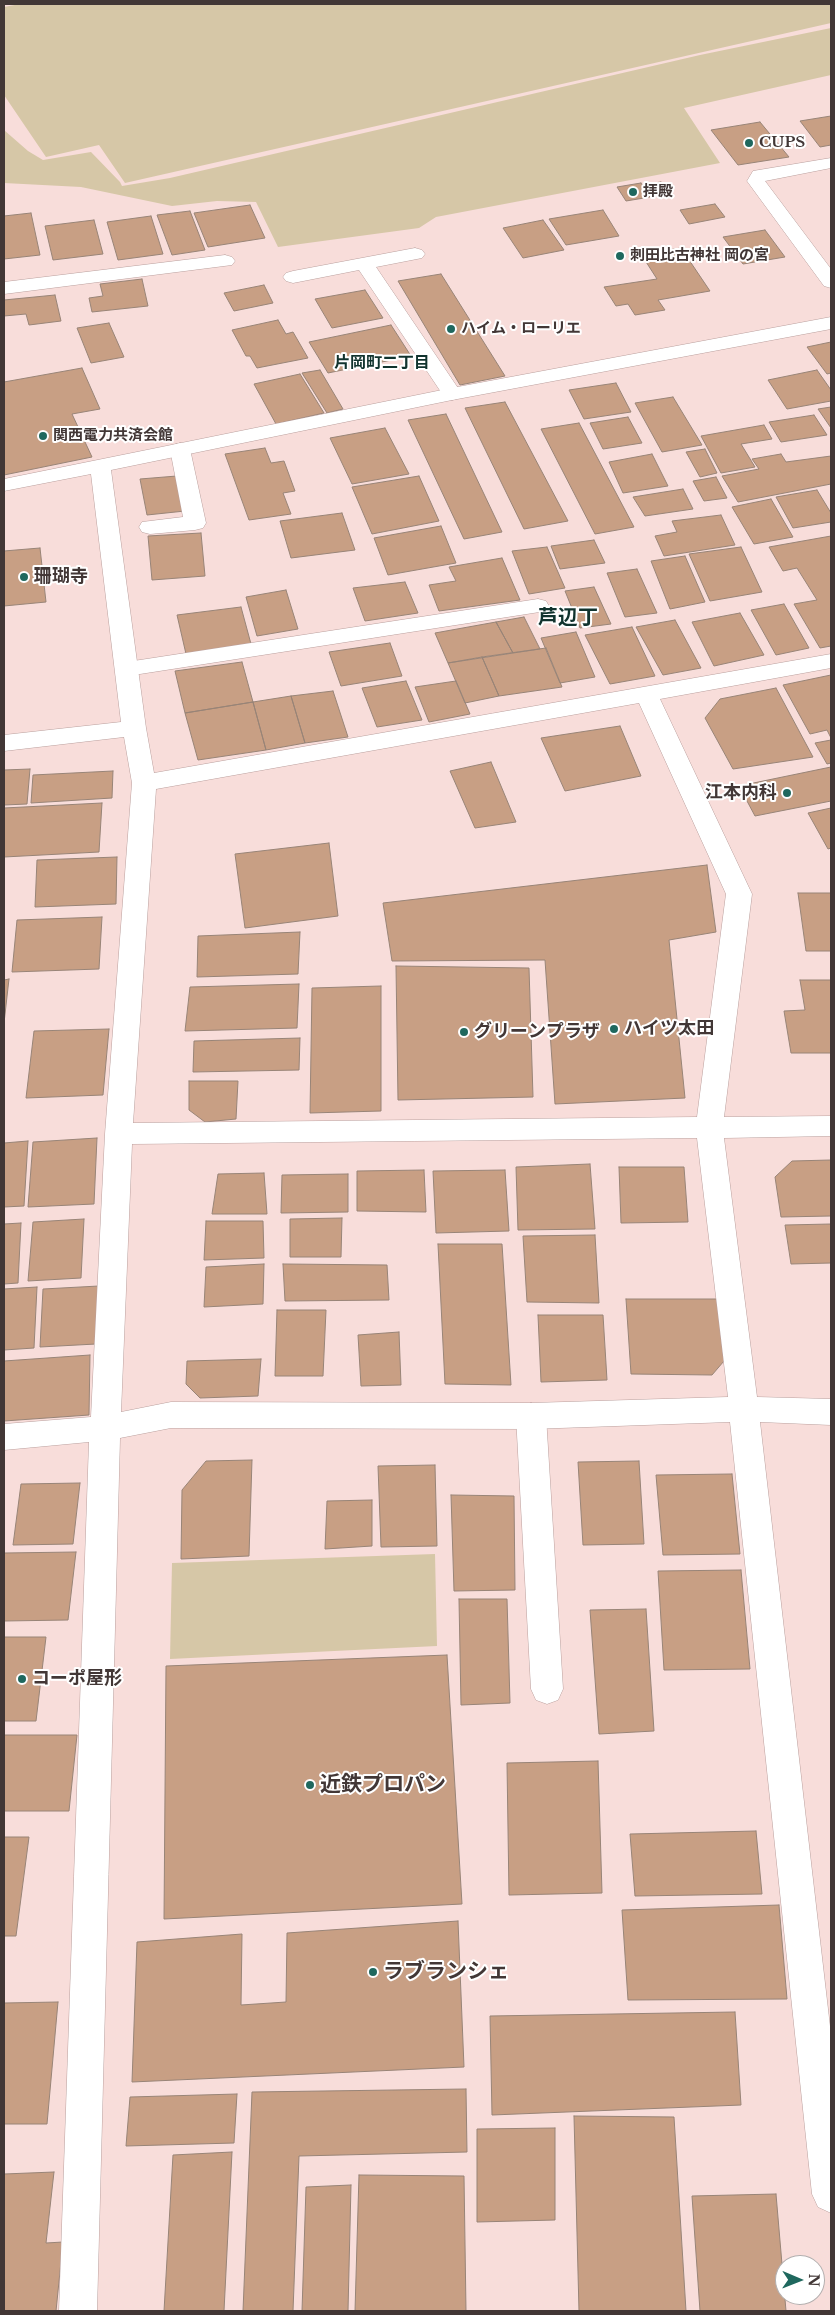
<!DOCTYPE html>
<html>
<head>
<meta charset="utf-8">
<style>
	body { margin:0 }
	#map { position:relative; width:835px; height:2315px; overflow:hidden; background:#f8ddda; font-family:"Libre Baskerville",serif }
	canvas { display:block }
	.frame { position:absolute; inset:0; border:5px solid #423736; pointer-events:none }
	.north { position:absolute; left:775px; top:2255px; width:50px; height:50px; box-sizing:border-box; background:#fff; border:1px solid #b3afaf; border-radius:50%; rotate:91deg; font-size:14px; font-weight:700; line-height:20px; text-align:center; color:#423736 }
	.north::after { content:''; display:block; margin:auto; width:18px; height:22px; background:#1f685e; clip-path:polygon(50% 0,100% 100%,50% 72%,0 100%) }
</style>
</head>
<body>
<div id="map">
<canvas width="835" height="2315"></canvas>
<div class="frame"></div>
<div class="north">N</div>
</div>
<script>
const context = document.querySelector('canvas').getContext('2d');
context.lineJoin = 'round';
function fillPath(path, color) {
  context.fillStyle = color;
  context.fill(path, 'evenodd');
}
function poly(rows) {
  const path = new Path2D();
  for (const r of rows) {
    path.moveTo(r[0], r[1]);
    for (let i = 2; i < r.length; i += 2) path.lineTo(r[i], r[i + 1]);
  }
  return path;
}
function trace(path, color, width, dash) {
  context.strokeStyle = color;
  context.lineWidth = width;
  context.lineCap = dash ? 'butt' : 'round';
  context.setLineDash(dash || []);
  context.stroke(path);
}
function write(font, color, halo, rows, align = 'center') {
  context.font = font + ' "Libre Baskerville","Noto Sans JP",serif';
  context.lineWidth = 4;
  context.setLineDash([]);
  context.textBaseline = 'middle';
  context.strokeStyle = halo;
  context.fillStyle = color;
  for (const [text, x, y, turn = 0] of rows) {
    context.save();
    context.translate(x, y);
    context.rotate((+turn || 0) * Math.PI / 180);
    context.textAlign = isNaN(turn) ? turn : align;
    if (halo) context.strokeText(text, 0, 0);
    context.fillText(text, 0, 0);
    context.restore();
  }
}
fillPath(poly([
	[20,4,831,4,831,23,125,183,99,145,46,157,4,95,4,7],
	[831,28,831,75,684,108,720,163,436,217,419,228,278,247,256,202,217,201,172,206,81,187,4,183,4,130,28,151,43,160,91,152,120,182,122,186,170,178,700,55],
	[435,1554,437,1646,170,1659,172,1563]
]), '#d6c7a7');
const building = poly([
	[831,116,831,145,820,147,800,121,831,116],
	[760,122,789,157,738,165,711,130,760,122],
	[661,182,667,191,653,193,647,184,661,182],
	[641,183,650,197,626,201,617,187,641,183],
	[715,204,725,217,689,224,680,210,715,204],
	[250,205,265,238,208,247,194,213,250,205],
	[603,210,619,236,566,245,549,219,603,210],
	[190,211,205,250,172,255,157,215,190,211],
	[31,213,40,255,4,259,4,216,31,213],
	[151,216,163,254,118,260,107,222,151,216],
	[94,220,103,254,53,260,45,226,94,220],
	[543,220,564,250,523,258,503,228,543,220],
	[765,230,785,257,743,264,723,237,765,230],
	[681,248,710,291,658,300,665,310,635,315,628,304,616,306,604,287,657,279,641,254,681,248],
	[441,274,505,376,460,385,398,281,441,274],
	[142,279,148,306,92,312,89,298,103,296,100,284,142,279],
	[264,285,273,303,234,311,224,293,264,285],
	[365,290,383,318,332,328,315,299,365,290],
	[55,295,61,321,29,325,26,314,4,316,4,300,55,295],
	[278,320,286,334,293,332,308,358,257,368,250,356,246,356,232,330,278,320],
	[109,323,124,357,91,363,77,328,109,323],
	[391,325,411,356,328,373,309,342,391,325],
	[831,342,831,373,827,374,807,347,831,342],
	[82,368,100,409,72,414,92,457,4,475,4,382,82,368],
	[320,370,343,409,327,413,302,373,320,370],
	[817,370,831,390,831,401,787,409,768,380,817,370],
	[300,374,324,413,276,424,254,384,300,374],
	[616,383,631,412,584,419,569,390,616,383],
	[673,397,702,445,662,452,635,403,673,397],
	[505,402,568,521,524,529,465,408,505,402],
	[831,407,831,428,818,409,831,407],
	[446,414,502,532,464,539,408,420,446,414],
	[814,415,827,435,781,442,769,422,814,415],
	[628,417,642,443,603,449,590,423,628,417],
	[579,423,634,527,595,534,541,429,579,423],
	[764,425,772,439,741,444,755,467,721,473,701,436,764,425],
	[385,428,409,474,352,484,330,438,385,428],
	[265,448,271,463,284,461,295,491,283,493,291,514,249,520,225,454,265,448],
	[705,449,717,473,700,477,686,452,705,449],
	[652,454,668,486,623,493,609,462,652,454],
	[781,454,786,462,831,456,831,484,738,502,722,476,759,469,752,459,781,454],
	[177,476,185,511,147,515,140,479,177,476],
	[419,476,439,521,372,534,352,487,419,476],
	[716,477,727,498,704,501,693,481,716,477],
	[683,489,693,509,645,516,633,497,683,489],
	[817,490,831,513,831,522,793,528,776,497,817,490],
	[771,499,793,537,754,544,732,507,771,499],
	[342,513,355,550,291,558,280,521,342,513],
	[721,515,735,545,664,556,655,536,677,532,672,521,721,515],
	[441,526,456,563,388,575,374,538,441,526],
	[201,533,205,576,152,580,148,536,201,533],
	[831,536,831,646,820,648,794,604,817,600,797,568,783,571,769,547,831,536],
	[594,540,605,563,560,569,551,546,594,540],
	[547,547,565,588,529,594,512,551,547,547],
	[741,547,762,592,710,601,689,554,741,547],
	[40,548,46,602,4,606,4,551,40,548],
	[685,556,705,602,670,609,651,561,685,556],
	[502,558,520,600,439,611,429,585,456,581,449,567,502,558],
	[637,569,657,613,625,617,607,573,637,569],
	[405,582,418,613,365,621,353,588,405,582],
	[594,587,611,624,580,628,565,591,594,587],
	[286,590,298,629,257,636,246,597,286,590],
	[784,604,809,648,776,655,751,610,784,604],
	[241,607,251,644,186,654,177,615,241,607],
	[740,613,764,655,714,666,692,622,740,613],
	[524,617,540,649,513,653,496,622,524,617],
	[675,620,701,668,663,675,636,627,675,620],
	[496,622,513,653,448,663,435,633,496,622],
	[632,627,655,676,610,684,585,635,632,627],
	[576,632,595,677,560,683,541,638,576,632],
	[390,643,402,676,341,686,329,652,390,643],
	[546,648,562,687,499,696,482,657,546,648],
	[482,657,499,696,465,703,448,663,482,657],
	[242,662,253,702,185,713,175,671,242,662],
	[831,675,831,738,827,730,810,734,783,685,831,675],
	[406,681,422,720,377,727,362,688,406,681],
	[456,681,470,714,429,722,415,687,456,681],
	[776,688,813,757,733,769,705,718,720,699,776,688],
	[333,691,348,737,305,743,291,696,333,691],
	[291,696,305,743,266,750,253,702,291,696],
	[253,702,266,750,198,760,185,713,253,702],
	[620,726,641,776,565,791,541,738,620,726],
	[831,740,831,763,827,764,815,743,831,740],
	[491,762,516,822,475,828,450,771,491,762],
	[831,767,831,801,755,816,739,786,831,767],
	[30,769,27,804,4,805,4,770,30,769],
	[113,771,112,798,31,803,33,775,113,771],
	[102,803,99,852,4,857,4,808,102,803],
	[831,808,831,848,828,849,808,813,831,808],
	[329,843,338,916,245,928,235,854,329,843],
	[117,857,116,904,35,907,37,860,117,857],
	[707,865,716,932,669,940,685,1098,555,1104,545,960,392,961,383,903,707,865],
	[798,893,831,893,831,951,806,951,798,893],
	[102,917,99,969,12,972,17,920,102,917],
	[300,932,298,974,197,977,198,936,300,932],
	[396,966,529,968,533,1097,398,1100,396,966],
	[9,979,4,1023,4,980,9,979],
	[800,980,831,980,831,1053,791,1053,784,1011,805,1010,800,980],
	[299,984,297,1028,185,1031,190,987,299,984],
	[381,986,381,1111,310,1113,312,988,381,986],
	[109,1029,103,1095,26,1098,34,1031,109,1029],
	[300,1038,299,1070,193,1072,194,1041,300,1038],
	[189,1081,238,1081,236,1119,205,1122,189,1110,189,1081],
	[97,1138,94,1204,28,1207,33,1142,97,1138],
	[28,1141,24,1206,4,1207,4,1143,28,1141],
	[831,1160,831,1216,781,1217,775,1177,792,1161,831,1160],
	[590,1164,595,1229,518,1230,516,1167,590,1164],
	[619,1167,684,1167,688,1222,621,1223,619,1167],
	[424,1170,426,1212,357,1211,357,1171,424,1170],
	[505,1170,509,1231,436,1233,433,1171,505,1170],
	[264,1173,267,1214,212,1214,218,1174,264,1173],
	[348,1174,348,1212,281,1213,282,1175,348,1174],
	[342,1218,341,1257,290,1257,290,1219,342,1218],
	[84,1219,81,1278,28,1281,33,1222,84,1219],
	[206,1221,263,1221,264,1258,204,1260,206,1221],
	[21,1223,18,1283,4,1284,4,1224,21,1223],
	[831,1224,831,1263,791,1264,785,1225,831,1224],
	[595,1235,599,1303,527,1302,523,1236,595,1235],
	[438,1244,502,1244,511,1385,445,1384,438,1244],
	[264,1264,263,1304,204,1307,206,1267,264,1264],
	[283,1264,387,1265,389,1300,285,1301,283,1264],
	[99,1286,96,1344,40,1347,43,1289,99,1286],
	[37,1287,34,1348,4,1350,4,1289,37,1287],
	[626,1299,717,1299,724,1361,712,1375,631,1374,626,1299],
	[277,1310,326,1310,323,1376,275,1376,277,1310],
	[538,1315,603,1315,607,1380,541,1382,538,1315],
	[399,1332,401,1385,361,1386,358,1335,399,1332],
	[90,1355,89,1415,4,1421,4,1361,90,1355],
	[261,1359,258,1396,200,1398,186,1384,187,1361,261,1359],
	[252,1460,249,1556,181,1559,182,1490,206,1461,252,1460],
	[639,1461,644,1544,583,1545,578,1462,639,1461],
	[435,1465,437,1546,381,1547,378,1466,435,1465],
	[732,1474,740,1554,663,1555,656,1475,732,1474],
	[80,1483,73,1544,13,1545,21,1484,80,1483],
	[451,1495,514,1496,515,1590,454,1591,451,1495],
	[372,1500,372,1546,325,1549,327,1501,372,1500],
	[76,1552,68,1620,4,1621,4,1553,76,1552],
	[741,1570,750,1669,664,1670,658,1571,741,1570],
	[459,1599,507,1599,510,1703,461,1705,459,1599],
	[646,1609,654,1731,599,1734,590,1610,646,1609],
	[4,1637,46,1637,36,1721,4,1721,4,1637],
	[447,1655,462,1904,164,1919,166,1666,447,1655],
	[4,1735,77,1735,69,1811,4,1811,4,1735],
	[598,1761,602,1893,509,1895,507,1763,598,1761],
	[756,1831,762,1894,635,1896,630,1834,756,1831],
	[4,1837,29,1837,16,1936,4,1936,4,1837],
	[779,1905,787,1999,628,2000,622,1910,779,1905],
	[458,1921,464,2067,132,2082,137,1942,242,1934,241,2005,286,2002,287,1933,458,1921],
	[58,2002,47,2124,4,2124,4,2003,58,2002],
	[735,2012,741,2105,492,2115,490,2016,735,2012],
	[466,2089,467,2152,299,2156,293,2311,243,2311,252,2092,466,2089],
	[237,2094,234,2143,126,2146,130,2097,237,2094],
	[574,2116,674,2117,686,2311,579,2311,574,2116],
	[555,2128,555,2220,477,2222,477,2129,555,2128],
	[232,2152,224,2311,164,2311,173,2155,232,2152],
	[54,2172,46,2243,63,2242,56,2311,4,2311,4,2174,54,2172],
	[359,2175,464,2176,466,2311,355,2311,359,2175],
	[351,2185,348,2311,302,2311,306,2187,351,2185],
	[776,2194,786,2311,700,2311,692,2196,776,2194]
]);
fillPath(building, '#c89f84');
trace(building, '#988477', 1);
const lane = poly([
	[415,248,422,250,425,254,422,258,376,267,462,394,459,398,452,400,445,398,359,270,293,283,286,281,283,277,286,273,293,271,415,248],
	[180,443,187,445,190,449,206,523,203,528,195,530,150,534,142,532,139,527,142,522,183,517,170,449,173,445,180,443],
	[538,599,546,601,549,606,546,611,127,676,119,674,116,669,119,664,127,662,538,599],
	[531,1403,542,1407,546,1416,563,1689,558,1700,547,1704,536,1700,531,1689,516,1416,520,1407,531,1403]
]);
const street = poly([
	[831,158,831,168,765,181,831,269,831,288,824,286,747,181,753,171,831,158],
	[225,255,232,257,235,261,232,265,4,294,4,282,225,255],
	[831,317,831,329,452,400,111,470,146,728,154,773,831,654,831,668,660,699,752,894,724,1117,831,1116,831,1136,724,1138,757,1397,831,1399,831,1425,760,1422,831,2035,831,2213,818,2207,812,2194,730,1422,531,1429,171,1428,120,1438,97,2311,59,2311,89,1442,4,1450,4,1424,91,1417,105,1134,132,783,124,737,4,751,4,735,121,722,91,474,4,491,4,479,452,388,831,317],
	[639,703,726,894,697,1117,133,1123,156,789,639,703],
	[697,1138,728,1397,531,1403,171,1402,121,1412,132,1144,697,1138]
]);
trace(lane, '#baa09e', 1);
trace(street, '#baa09e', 1);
fillPath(lane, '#fff');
fillPath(street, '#fff');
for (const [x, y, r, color] of [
	[749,143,5,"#1f685e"],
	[633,192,5,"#1f685e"],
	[620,256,5,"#1f685e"],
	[451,329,5,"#1f685e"],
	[43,436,5,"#1f685e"],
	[24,577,5,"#1f685e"],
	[787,793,5,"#1f685e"],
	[614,1029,5,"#1f685e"],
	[464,1032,5,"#1f685e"],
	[22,1679,5,"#1f685e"],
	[310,1785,5,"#1f685e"],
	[373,1972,5,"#1f685e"]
]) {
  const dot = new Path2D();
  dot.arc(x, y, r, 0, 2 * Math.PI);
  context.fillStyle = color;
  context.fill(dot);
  trace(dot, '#fff', 2);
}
write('bold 15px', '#423736', '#fff', [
	["CUPS",759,143],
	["拝殿",643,192],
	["刺田比古神社 岡の宮",630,256],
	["ハイム・ローリエ",461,329],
	["関西電力共済会館",53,436]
], 'left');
write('bold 16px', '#11332e', '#fff', [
	["片岡町二丁目",382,363]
]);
write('bold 18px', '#423736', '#fff', [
	["珊瑚寺",34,577],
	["江本内科",777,793,"right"],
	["ハイツ太田",624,1029],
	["グリーンプラザ",474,1032],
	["コーポ屋形",32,1679]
], 'left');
write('bold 20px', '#11332e', '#fff', [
	["芦辺丁",568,618]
]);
write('bold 21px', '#423736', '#fff', [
	["近鉄プロパン",320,1785],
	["ラブランシェ",383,1972]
], 'left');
</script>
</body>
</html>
